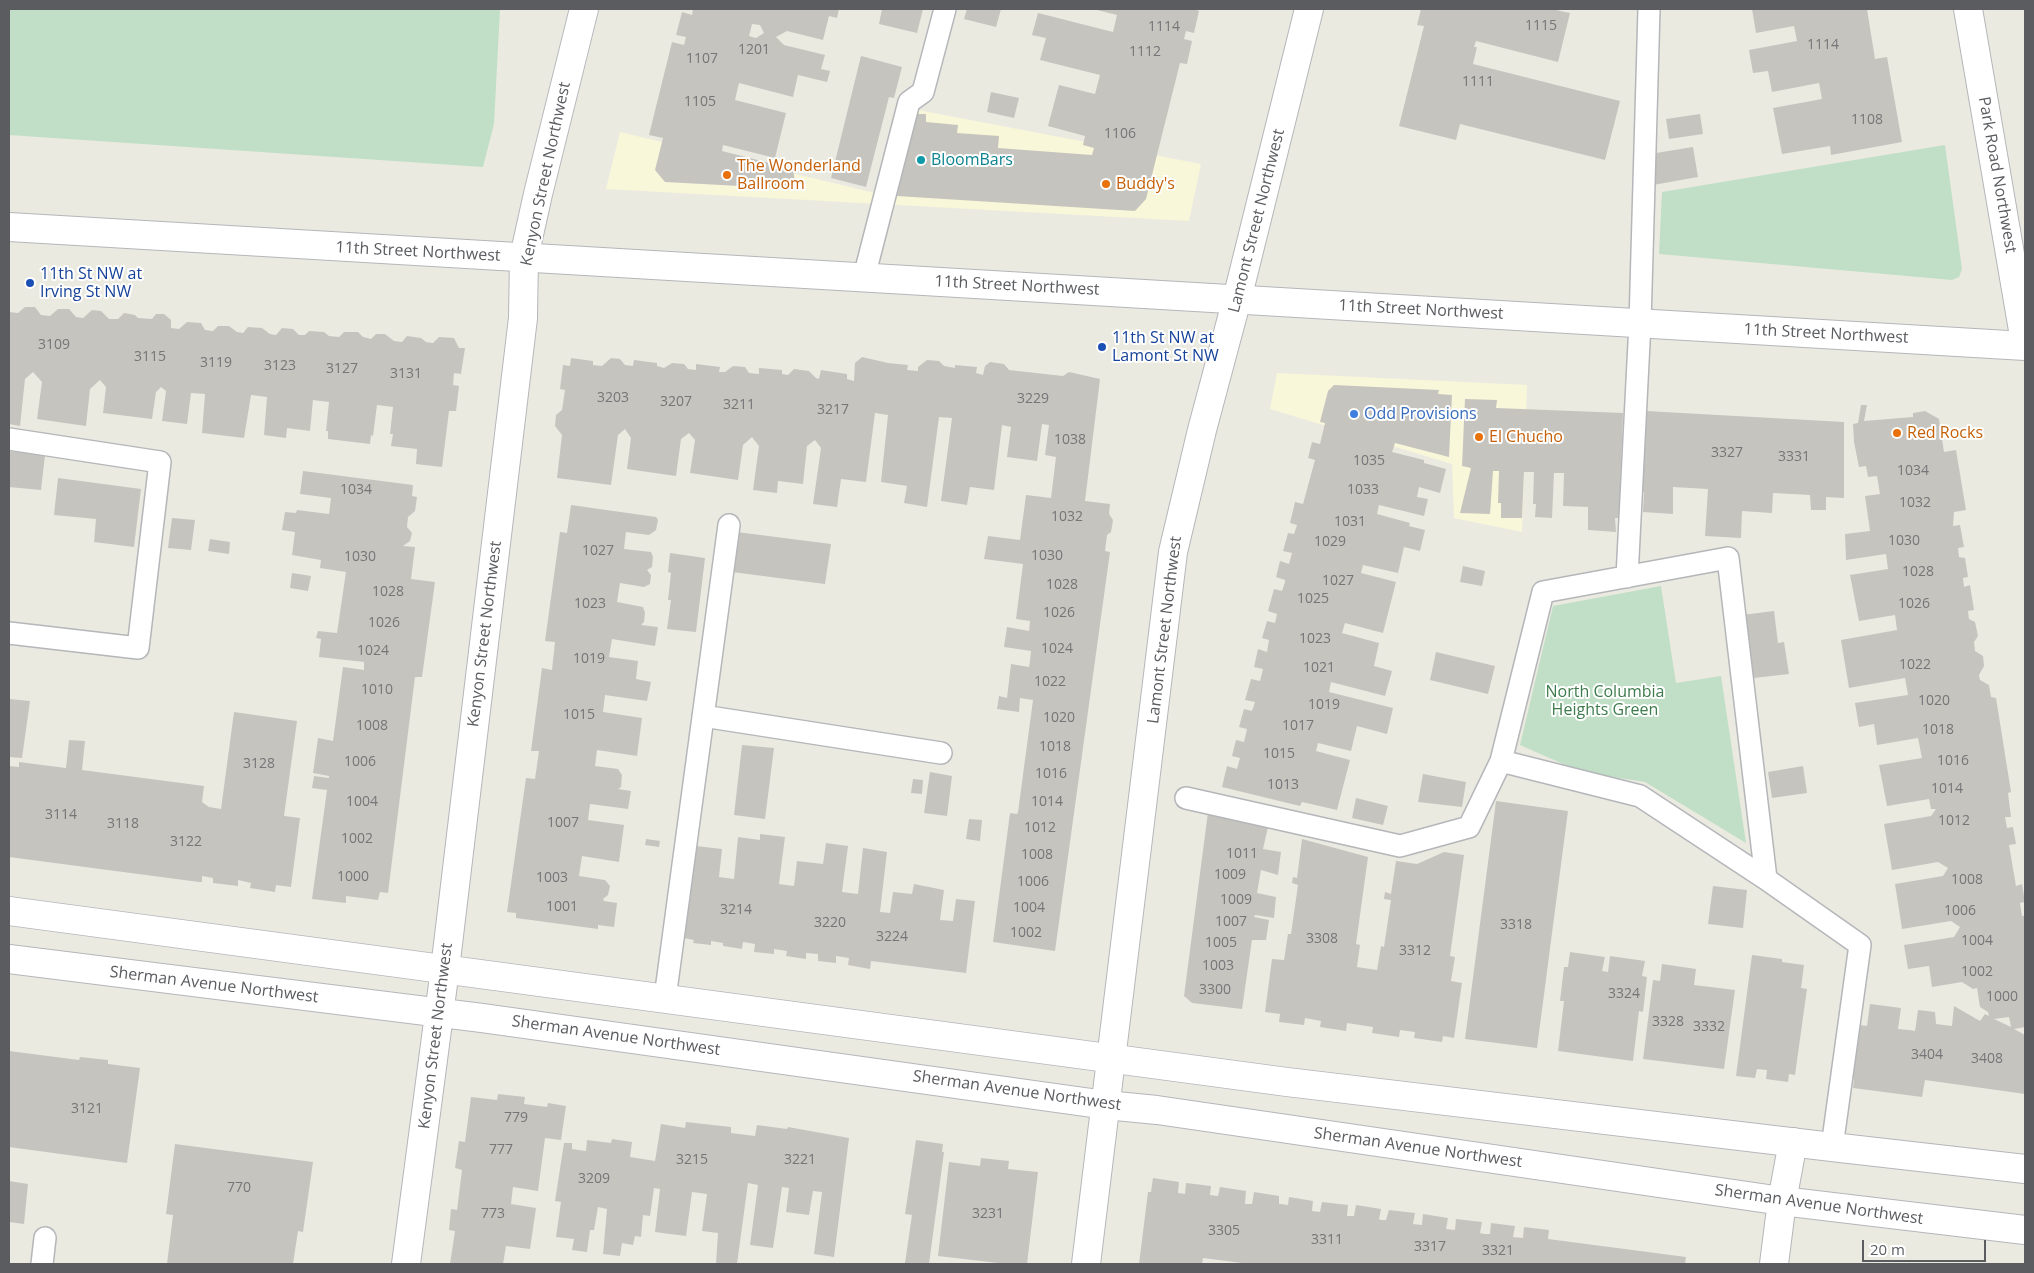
<!DOCTYPE html>
<html>
<head>
<meta charset="utf-8">
<style>
	body { margin:0 }
	#map { position:relative; width:2034px; height:1273px; overflow:hidden; background:#ebeae1; font-family:"Open Sans",sans-serif }
	canvas { display:block }
	.frame { position:absolute; inset:0; border:10px solid #5a5c60; pointer-events:none }
	.scale { position:absolute; left:1862px; top:1240px; width:124px; height:22px; box-sizing:border-box; border:2px solid #5a5c60; border-top:0; padding-left:6px; font-size:15px; line-height:18px; white-space:nowrap; color:#5a5c60; -webkit-text-stroke:4px #fff; paint-order:stroke }
</style>
</head>
<body>
<div id="map">
<canvas width="2034" height="1273"></canvas>
<div class="frame"></div>
<div class="scale">20 m</div>
</div>
<script>
const context = document.querySelector('canvas').getContext('2d');
context.lineJoin = 'round';
function fillPath(path, color) {
  context.fillStyle = color;
  context.fill(path, 'evenodd');
}
function poly(rows) {
  const path = new Path2D();
  for (const r of rows) {
    path.moveTo(r[0], r[1]);
    for (let i = 2; i < r.length; i += 2) path.lineTo(r[i], r[i + 1]);
  }
  return path;
}
function trace(path, color, width, dash) {
  context.strokeStyle = color;
  context.lineWidth = width;
  context.lineCap = dash ? 'butt' : 'round';
  context.setLineDash(dash || []);
  context.stroke(path);
}
function write(font, color, halo, rows, align = 'center') {
  context.font = font + ' "Open Sans",sans-serif';
  context.lineWidth = 4;
  context.setLineDash([]);
  context.textBaseline = 'middle';
  context.strokeStyle = halo;
  context.fillStyle = color;
  for (const [text, x, y, turn = 0] of rows) {
    context.save();
    context.translate(x, y);
    context.rotate((+turn || 0) * Math.PI / 180);
    context.textAlign = isNaN(turn) ? turn : align;
    if (halo) context.strokeText(text, 0, 0);
    context.fillText(text, 0, 0);
    context.restore();
  }
}
fillPath(poly([
	[897,106,1201,164,1189,221,606,189,620,132,875,193],
	[1277,373,1527,385,1522,532,1454,518,1452,464,1270,409]
]), '#f8f7d9');
fillPath(poly([
	[9,9,500,9,494,124,483,167,9,135],
	[1945,145,1962,269,1959,277,1952,280,1659,254,1662,192],
	[1661,586,1676,683,1721,676,1746,843,1645,782,1581,772,1520,745,1553,606]
]), '#c1dfc6');
fillPath(poly([
	[693,9,839,9,837,18,829,16,823,40,787,31,776,37,784,45,825,55,821,69,830,71,827,82,798,75,793,97,739,83,735,100,786,113,775,158,723,145,722,151,793,169,796,189,665,182,655,170,663,138,649,135,672,42,684,45,686,37,676,35,682,12,692,15],
	[752,24,760,25,764,33,756,38,749,36],
	[882,9,923,9,917,33,879,24],
	[967,9,1001,9,996,27,964,19],
	[1093,9,1193,9,1199,11,1194,33,1186,31,1184,39,1192,41,1187,64,1180,63,1146,199,1135,211,897,196,917,114,926,114,926,122,958,125,957,133,999,136,998,148,1092,155,1094,148,1083,145,1085,136,1048,126,1059,85,1095,94,1100,75,1040,60,1046,38,1032,35,1038,13,1113,32,1117,15],
	[1421,9,1551,9,1570,13,1558,62,1476,41,1474,47,1477,47,1473,64,1620,101,1605,160,1460,124,1456,140,1399,126,1424,26,1417,25],
	[1752,9,1867,9,1875,59,1887,57,1902,142,1831,155,1830,146,1782,154,1773,108,1822,99,1819,83,1772,92,1768,71,1753,73,1749,50,1797,41,1794,26,1756,33],
	[861,56,902,67,894,98,889,97,866,187,831,178],
	[991,92,1019,98,1014,118,987,112],
	[1700,114,1703,134,1669,139,1666,119],
	[1693,147,1698,177,1653,185,1656,153],
	[25,307,35,307,41,315,50,316,58,309,69,309,76,317,83,318,92,310,101,311,109,319,118,319,124,313,135,315,138,318,152,319,156,314,164,314,171,320,171,328,179,329,187,322,201,323,205,330,213,331,218,326,229,326,237,332,243,333,248,327,262,328,270,334,276,335,282,328,293,329,299,335,305,335,309,331,324,332,329,336,339,337,344,332,358,332,363,337,371,339,376,334,385,334,394,341,402,342,407,336,421,338,426,342,433,343,439,337,454,338,459,348,465,348,461,374,454,373,453,385,459,386,456,411,449,411,442,467,416,464,417,449,391,446,393,434,390,434,393,407,377,405,373,436,371,435,370,444,328,439,328,431,326,431,329,402,313,400,310,431,287,428,286,438,264,435,267,397,251,395,244,438,202,433,205,394,191,393,187,424,162,421,166,391,161,387,156,392,152,419,103,413,106,387,100,380,90,389,86,426,37,419,42,382,33,372,25,379,20,426,9,424,9,312,18,313],
	[862,357,888,363,908,365,907,370,918,371,918,367,927,360,939,361,944,366,955,368,955,365,977,367,976,373,983,375,985,366,990,362,1004,364,1009,370,1063,376,1069,372,1100,379,1085,501,1110,504,1109,514,1113,520,1111,532,1107,535,1105,551,1110,552,1055,951,993,942,1010,813,1017,814,1018,812,1033,700,1020,698,1019,712,997,709,999,696,1007,698,1011,664,1029,667,1030,661,1031,651,1004,647,1007,627,1029,631,1030,621,1016,619,1023,564,984,559,988,536,1020,540,1026,495,1051,498,1056,457,1045,455,1049,425,1042,424,1037,461,1007,457,1011,427,1002,425,994,490,970,487,967,505,941,501,952,418,939,417,927,507,904,503,907,486,881,482,888,415,875,413,866,482,841,479,837,507,813,504,821,448,815,440,807,446,803,484,778,481,777,493,753,490,759,446,752,437,743,445,738,480,690,473,695,440,689,433,681,439,676,476,627,469,631,438,625,429,618,435,611,485,557,478,562,435,555,426,556,415,562,410,565,390,560,389,563,365,570,366,571,358,593,361,593,365,602,366,611,358,620,359,625,365,633,366,634,360,657,363,657,366,664,368,672,363,684,364,688,369,696,370,696,364,720,367,719,372,725,372,733,366,745,367,749,373,759,374,759,368,782,370,782,374,788,375,794,369,809,371,816,378,819,379,821,370,847,374,847,379,854,381,855,363],
	[1334,385,1439,390,1438,394,1452,395,1449,457,1395,443,1392,452,1424,460,1424,463,1446,469,1440,493,1419,487,1417,497,1428,499,1424,516,1379,505,1377,514,1410,523,1409,526,1425,530,1420,551,1404,547,1398,573,1363,565,1361,573,1396,582,1383,633,1345,623,1342,633,1379,643,1374,666,1392,671,1385,696,1331,682,1329,692,1393,708,1387,734,1357,726,1351,751,1318,743,1316,751,1350,760,1337,810,1302,802,1300,806,1222,787,1227,766,1237,769,1240,758,1232,756,1236,740,1244,742,1247,729,1239,727,1244,709,1252,711,1255,702,1245,700,1251,679,1260,681,1263,669,1254,667,1258,649,1267,652,1269,640,1262,638,1267,621,1275,623,1277,614,1268,611,1274,589,1282,591,1285,582,1285,580,1276,577,1280,561,1289,564,1292,553,1283,551,1288,533,1294,534,1297,525,1290,523,1295,502,1303,504,1315,460,1308,458,1312,442,1320,444,1325,423,1320,422,1328,391],
	[1465,399,1497,400,1496,408,1623,413,1619,518,1615,518,1616,532,1588,530,1588,507,1563,506,1564,473,1554,473,1552,518,1535,517,1536,504,1533,504,1534,472,1524,472,1522,518,1501,518,1501,503,1498,503,1499,471,1493,471,1490,514,1460,513,1471,468,1462,466],
	[1861,405,1867,405,1864,421,1913,417,1913,413,1925,411,1939,419,1944,452,1956,450,1966,510,1954,512,1953,526,1960,525,1964,547,1958,548,1959,557,1965,558,1968,577,1963,578,1964,587,1970,585,1974,610,1968,611,1969,619,1975,622,1978,636,1974,642,1975,651,1983,656,1984,666,1979,675,1980,680,1989,685,1991,697,1996,698,1997,704,2011,792,2008,793,2011,817,2005,817,2007,828,2013,827,2016,844,2009,845,2016,886,2022,884,2025,902,2020,903,2022,916,2025,916,2025,1027,2014,1029,2025,1035,2025,1094,1925,1080,1922,1097,1853,1088,1854,1079,1852,1079,1860,1025,1867,1026,1870,1004,1901,1008,1898,1029,1909,1030,1915,1031,1918,1010,1935,1012,1936,1024,1952,1026,1954,1006,1980,1021,1985,1014,1989,1016,1988,1012,1980,1007,1977,988,1973,989,1962,982,1932,987,1929,966,1908,969,1904,945,1954,937,1960,927,1951,921,1902,929,1895,884,1943,876,1948,868,1938,862,1892,870,1884,824,1931,816,1936,809,1931,809,1929,799,1887,806,1879,765,1922,758,1918,738,1877,745,1874,724,1859,727,1855,703,1908,695,1905,678,1849,688,1841,640,1897,630,1895,615,1859,621,1850,575,1888,569,1886,554,1846,560,1845,534,1870,531,1865,496,1880,494,1877,476,1868,477,1866,466,1859,467,1854,442,1853,424,1858,423],
	[2009,1017,2011,1027,1994,1019],
	[1646,411,1844,422,1844,498,1826,497,1826,510,1811,510,1810,495,1773,493,1772,513,1742,511,1741,538,1705,536,1708,489,1673,487,1673,514,1643,512,1644,492,1641,492],
	[9,451,45,455,41,490,9,487],
	[303,471,413,485,412,496,417,497,415,511,408,517,407,527,412,533,410,541,403,546,415,547,411,579,435,582,422,677,415,677,388,893,380,892,378,900,346,896,346,903,312,899,327,790,312,788,314,776,329,778,329,776,313,773,318,738,333,741,343,667,364,670,364,662,319,657,321,639,316,638,318,631,337,633,346,572,320,568,321,560,292,555,295,532,282,530,285,512,296,513,297,510,329,514,331,498,300,494],
	[58,478,141,489,134,547,94,542,96,519,54,515],
	[571,505,656,517,658,520,656,530,649,535,626,532,624,549,651,552,653,557,652,567,647,570,651,575,650,584,644,587,620,583,617,602,643,607,645,613,644,622,641,625,658,627,655,646,612,639,609,657,638,661,636,679,651,682,647,701,605,695,603,712,642,718,637,756,597,750,595,766,618,769,622,775,621,787,618,789,631,791,628,809,590,804,588,820,624,825,619,862,582,856,579,876,605,880,610,886,608,895,603,899,604,901,617,903,614,927,598,925,598,929,516,918,516,913,507,912,526,778,535,779,539,751,531,751,542,668,552,670,555,642,545,641,549,612,560,532,567,533],
	[172,518,195,520,191,550,168,548],
	[737,532,831,544,825,584,732,572],
	[210,539,230,542,229,554,208,551],
	[670,553,705,558,696,632,667,629,671,600,668,600,671,573,668,572],
	[1463,566,1485,571,1482,586,1460,582],
	[292,573,311,576,308,591,290,588],
	[1774,611,1778,643,1784,642,1789,674,1754,678,1742,615],
	[1436,652,1495,666,1488,694,1430,680],
	[9,699,30,701,22,758,9,757],
	[234,712,297,721,284,816,300,818,291,887,276,885,275,892,250,888,251,883,238,880,238,886,213,883,213,878,202,876,202,882,199,882,9,857,9,766,19,767,19,762,66,768,69,740,85,741,82,770,204,786,202,802,209,807,221,809],
	[742,745,774,748,765,819,734,815],
	[1803,766,1807,793,1772,798,1768,772],
	[930,772,952,776,947,816,924,813],
	[1423,774,1466,782,1462,807,1418,802],
	[913,779,923,780,922,794,911,793],
	[1356,798,1388,806,1383,825,1352,818],
	[1496,801,1568,811,1537,1048,1465,1039],
	[1208,812,1268,827,1263,849,1281,852,1278,875,1261,870,1257,893,1276,897,1274,918,1255,915,1254,917,1269,920,1266,940,1252,940,1242,1009,1192,1003,1184,996],
	[969,819,982,820,980,841,966,839],
	[760,834,785,837,779,884,794,886,797,861,823,864,826,843,848,846,842,892,858,894,863,848,887,852,880,912,890,913,893,892,912,894,914,884,944,890,940,920,953,921,956,899,975,901,966,973,871,961,870,969,848,965,849,958,836,956,836,963,818,961,818,954,806,953,806,959,786,956,787,951,774,949,774,954,754,952,755,944,743,942,742,949,723,946,723,943,711,941,711,945,693,943,694,940,684,938,696,846,722,849,719,877,734,879,738,837,760,840],
	[646,839,660,841,659,847,645,845],
	[1302,839,1368,857,1356,944,1360,945,1357,967,1377,970,1381,946,1384,947,1391,900,1384,899,1385,892,1391,894,1396,861,1417,864,1444,852,1464,855,1450,956,1455,957,1451,981,1462,983,1454,1038,1443,1036,1442,1042,1414,1038,1415,1032,1400,1030,1399,1037,1372,1033,1373,1027,1347,1023,1346,1031,1320,1027,1321,1021,1305,1018,1304,1025,1279,1022,1280,1014,1265,1012,1272,959,1284,960,1288,934,1291,934,1298,885,1292,883,1293,877,1297,878],
	[1713,886,1747,890,1743,928,1708,924],
	[1570,952,1605,957,1602,971,1608,972,1610,956,1645,961,1642,976,1647,977,1643,1012,1639,1011,1633,1061,1558,1051,1564,1001,1560,1001,1564,967,1568,967],
	[1752,955,1782,959,1782,962,1804,965,1801,988,1807,989,1795,1075,1789,1074,1788,1082,1766,1079,1767,1070,1757,1069,1755,1078,1736,1076],
	[1662,964,1696,969,1694,985,1735,990,1724,1069,1643,1059,1653,980,1660,981],
	[9,1051,79,1060,80,1057,108,1060,108,1064,140,1068,127,1163,9,1147],
	[498,1094,525,1097,524,1104,547,1107,548,1103,566,1106,561,1140,545,1138,538,1191,513,1187,511,1204,536,1208,530,1249,506,1246,503,1264,450,1264,455,1231,449,1230,451,1209,457,1210,462,1170,455,1168,459,1141,465,1142,471,1097,497,1100],
	[686,1122,731,1127,731,1133,755,1136,757,1125,787,1129,788,1127,849,1138,834,1257,814,1254,822,1192,813,1191,809,1215,786,1212,789,1188,782,1187,773,1248,750,1245,758,1185,748,1183,737,1264,716,1264,718,1233,702,1231,707,1194,692,1192,686,1236,670,1234,655,1232,660,1189,654,1188,650,1216,643,1215,641,1237,635,1236,633,1245,622,1243,620,1256,603,1254,607,1209,598,1207,594,1230,590,1230,587,1252,572,1250,574,1239,556,1237,561,1202,555,1201,564,1143,572,1143,572,1149,586,1151,587,1140,611,1143,612,1139,632,1142,630,1157,655,1161,661,1124,685,1128],
	[916,1140,943,1144,942,1152,944,1152,929,1264,905,1263,912,1215,905,1214],
	[175,1144,313,1162,303,1232,298,1231,293,1264,167,1264,173,1215,166,1214],
	[981,1158,1009,1161,1008,1169,1038,1172,1027,1264,1007,1264,938,1256,949,1162,980,1166],
	[1153,1178,1179,1182,1178,1193,1185,1194,1186,1183,1211,1186,1210,1195,1218,1196,1220,1187,1246,1191,1245,1204,1252,1204,1254,1192,1279,1196,1279,1204,1281,1204,1288,1205,1289,1197,1313,1201,1312,1211,1320,1212,1322,1202,1348,1205,1347,1216,1354,1216,1356,1205,1381,1209,1379,1219,1381,1220,1386,1220,1389,1210,1415,1213,1413,1224,1422,1225,1423,1214,1448,1218,1446,1229,1455,1230,1456,1219,1482,1222,1480,1233,1484,1234,1490,1234,1491,1223,1515,1226,1513,1237,1523,1238,1524,1227,1549,1230,1548,1239,1686,1257,1685,1264,1250,1264,1203,1258,1202,1264,1170,1263,1170,1264,1139,1264,1148,1192,1151,1192],
	[9,1181,28,1184,24,1224,9,1222]
]), '#c6c4be');
const service = poly([
	[864,277,909,102,923,92,945,9],
	[9,439,160,462,138,648,9,633],
	[1627,577,1640,323,1649,9],
	[703,716,941,753],
	[1186,798,1400,846,1469,827,1501,761],
	[1766,879,1728,558,1543,592,1501,761,1640,796,1766,879,1860,945,1832,1147],
	[665,998,729,525],
	[42,1264,45,1238]
]);
const minor = poly([
	[1086,1264,1173,552,1202,430,1237,299,1309,9],
	[1774,1264,1782,1201,1793,1142]
]);
const tertiary = poly([
	[1968,9,2025,342],
	[9,227,2025,346]
]);
const secondary = poly([
	[9,911,1287,1082,1832,1147,2025,1169],
	[9,959,482,1018,1106,1105,1157,1110,1782,1201,2025,1230],
	[406,1264,445,969,523,318,524,257,538,194,584,9]
]);
trace(service, '#b4b6ba', 24);
trace(minor, '#b4b6ba', 30);
trace(tertiary, '#b4b6ba', 30);
trace(secondary, '#b5b6bc', 30);
trace(service, '#fff', 21);
trace(minor, '#fff', 28);
trace(tertiary, '#fff', 28);
trace(secondary, '#fff', 28);
for (const [x, y, r, color] of [
	[921,160,5,"#0f9aa8"],
	[727,175,5,"#e8710a"],
	[1106,184,5,"#e8710a"],
	[30,283,5,"#1a4fb4"],
	[1102,347,5,"#1a4fb4"],
	[1354,414,5,"#3f7fe0"],
	[1897,433,5,"#e8710a"],
	[1479,437,5,"#e8710a"]
]) {
  const dot = new Path2D();
  dot.arc(x, y, r, 0, 2 * Math.PI);
  context.fillStyle = color;
  context.fill(dot);
  trace(dot, '#fff', 2);
}
write('14px', '#757678', null, [
	["1115",1541,26],
	["1114",1164,27],
	["1114",1823,45],
	["1201",754,50],
	["1112",1145,52],
	["1107",702,59],
	["1111",1478,82],
	["1105",700,102],
	["1108",1867,120],
	["1106",1120,134],
	["3109",54,345],
	["3115",150,357],
	["3119",216,363],
	["3123",280,366],
	["3127",342,369],
	["3131",406,374],
	["3203",613,398],
	["3229",1033,399],
	["3207",676,402],
	["3211",739,405],
	["3217",833,410],
	["1038",1070,440],
	["3327",1727,453],
	["3331",1794,457],
	["1035",1369,461],
	["1034",1913,471],
	["1034",356,490],
	["1033",1363,490],
	["1032",1915,503],
	["1032",1067,517],
	["1031",1350,522],
	["1030",1904,541],
	["1029",1330,542],
	["1027",598,551],
	["1030",1047,556],
	["1030",360,557],
	["1028",1918,572],
	["1027",1338,581],
	["1028",1062,585],
	["1028",388,592],
	["1025",1313,599],
	["1023",590,604],
	["1026",1914,604],
	["1026",1059,613],
	["1026",384,623],
	["1023",1315,639],
	["1024",1057,649],
	["1024",373,651],
	["1019",589,659],
	["1022",1915,665],
	["1021",1319,668],
	["1022",1050,682],
	["1010",377,690],
	["1020",1934,701],
	["1019",1324,705],
	["1015",579,715],
	["1020",1059,718],
	["1008",372,726],
	["1017",1298,726],
	["1018",1938,730],
	["1018",1055,747],
	["1015",1279,754],
	["1016",1953,761],
	["1006",360,762],
	["3128",259,764],
	["1016",1051,774],
	["1013",1283,785],
	["1014",1947,789],
	["1004",362,802],
	["1014",1047,802],
	["3114",61,815],
	["1012",1954,821],
	["1007",563,823],
	["3118",123,824],
	["1012",1040,828],
	["1002",357,839],
	["3122",186,842],
	["1011",1242,854],
	["1008",1037,855],
	["1009",1230,875],
	["1000",353,877],
	["1003",552,878],
	["1008",1967,880],
	["1006",1033,882],
	["1009",1236,900],
	["1001",562,907],
	["1004",1029,908],
	["3214",736,910],
	["1006",1960,911],
	["1007",1231,922],
	["3220",830,923],
	["3318",1516,925],
	["1002",1026,933],
	["3224",892,937],
	["3308",1322,939],
	["1004",1977,941],
	["1005",1221,943],
	["3312",1415,951],
	["1003",1218,966],
	["1002",1977,972],
	["3300",1215,990],
	["3324",1624,994],
	["1000",2002,997],
	["3328",1668,1022],
	["3332",1709,1027],
	["3404",1927,1055],
	["3408",1987,1059],
	["3121",87,1109],
	["779",516,1118],
	["777",501,1150],
	["3215",692,1160],
	["3221",800,1160],
	["3209",594,1179],
	["770",239,1188],
	["773",493,1214],
	["3231",988,1214],
	["3305",1224,1231],
	["3311",1327,1240],
	["3317",1430,1247],
	["3321",1498,1251]
]);
write('16px', '#0d838f', '#fff', [
	["BloomBars",931,160]
], 'left');
write('16px', '#c56008', '#fff', [
	["The Wonderland",737,166],
	["Ballroom",737,184],
	["Buddy's",1116,184],
	["Red Rocks",1907,433],
	["El Chucho",1489,437]
], 'left');
write('16px', '#5a5c60', '#fff', [
	["Kenyon Street Northwest",546,174,-78],
	["Park Road Northwest",1997,175,80],
	["Lamont Street Northwest",1257,221,-76],
	["11th Street Northwest",418,252,3],
	["11th Street Northwest",1017,286,3],
	["11th Street Northwest",1421,310,3],
	["11th Street Northwest",1826,334,3],
	["Lamont Street Northwest",1165,630,-83],
	["Kenyon Street Northwest",485,634,-83],
	["Sherman Avenue Northwest",214,985,7],
	["Kenyon Street Northwest",436,1036,-83],
	["Sherman Avenue Northwest",616,1036,8],
	["Sherman Avenue Northwest",1017,1091,8],
	["Sherman Avenue Northwest",1418,1148,8],
	["Sherman Avenue Northwest",1819,1205,8]
]);
write('16px', '#164399', '#fff', [
	["11th St NW at",40,274],
	["Irving St NW",40,292],
	["11th St NW at",1112,338],
	["Lamont St NW",1112,356]
], 'left');
write('16px', '#366cbe', '#fff', [
	["Odd Provisions",1364,414]
], 'left');
write('16px', '#3e7b4c', '#fff', [
	["North Columbia",1605,692],
	["Heights Green",1605,710]
]);
</script>
</body>
</html>
